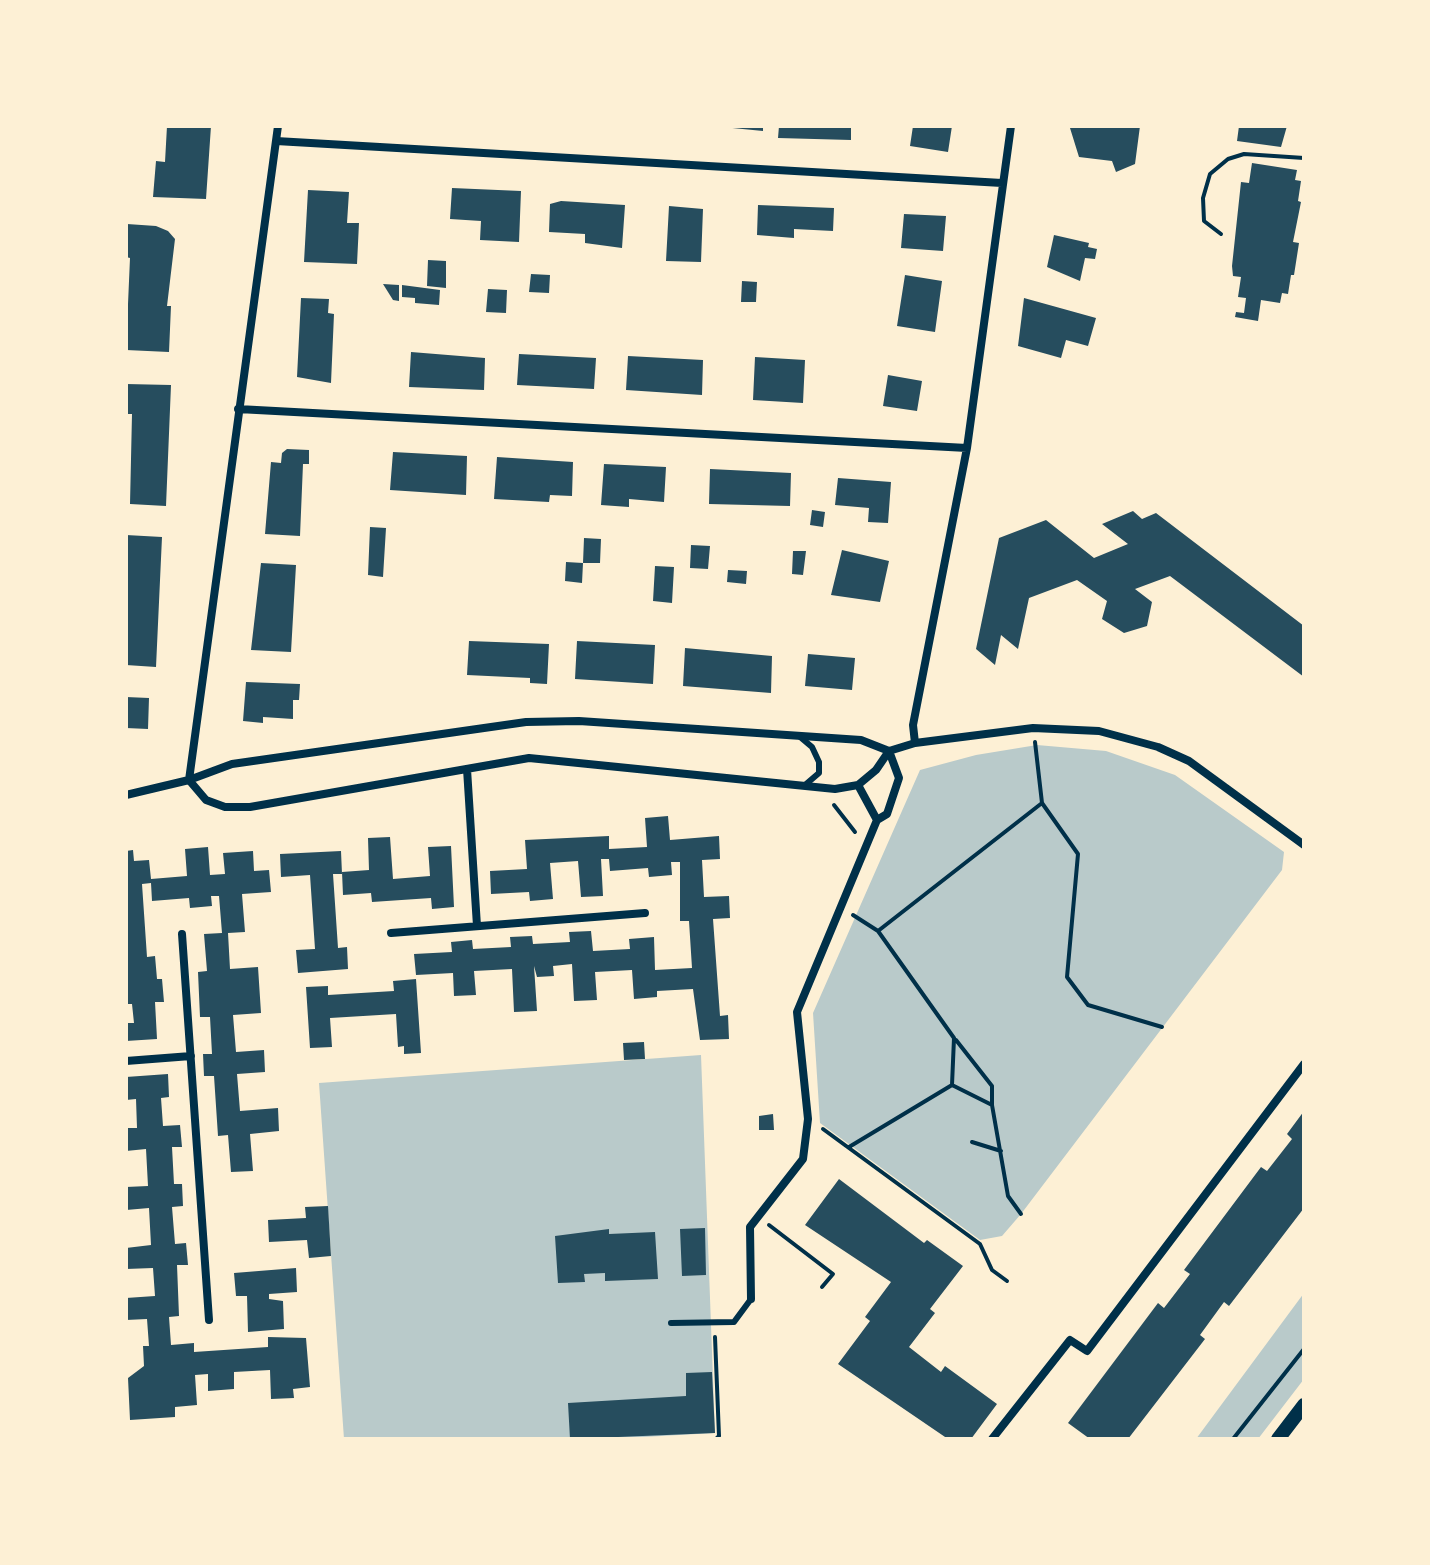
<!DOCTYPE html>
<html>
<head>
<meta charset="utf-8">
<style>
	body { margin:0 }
	#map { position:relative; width:1430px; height:1565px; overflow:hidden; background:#fdf0d5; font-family:"IBM Plex Serif",serif }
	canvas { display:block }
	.frame { position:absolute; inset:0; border:128px solid #fdf0d5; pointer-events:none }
</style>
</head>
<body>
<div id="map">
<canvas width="1430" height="1565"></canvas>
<div class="frame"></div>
</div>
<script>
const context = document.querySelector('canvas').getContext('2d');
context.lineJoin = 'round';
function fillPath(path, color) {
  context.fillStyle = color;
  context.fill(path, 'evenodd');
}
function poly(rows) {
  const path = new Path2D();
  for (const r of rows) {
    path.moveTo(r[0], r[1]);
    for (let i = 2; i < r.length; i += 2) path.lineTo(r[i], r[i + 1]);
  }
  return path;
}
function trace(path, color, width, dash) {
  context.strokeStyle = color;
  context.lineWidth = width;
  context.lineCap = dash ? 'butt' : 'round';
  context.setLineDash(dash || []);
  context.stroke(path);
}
fillPath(poly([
	[1037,745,1106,751,1175,775,1284,852,1282,870,1021,1214,1002,1236,980,1240,820,1123,813,1013,920,770,976,755],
	[701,1055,715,1433,608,1439,344,1439,319,1083],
	[1304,1293,1304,1379,1258,1439,1196,1439]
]), '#b9caca');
fillPath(poly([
	[167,126,211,126,206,199,153,197,156,161,165,162],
	[712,126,763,126,763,131],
	[779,126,851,126,851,140,778,138],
	[913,126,952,126,948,152,910,146],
	[1076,126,1140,126,1135,164,1116,172,1112,161,1079,157,1070,128],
	[1239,126,1287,126,1281,147,1237,141],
	[1252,163,1297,170,1295,180,1301,181,1298,201,1301,202,1293,242,1299,243,1294,275,1291,275,1288,294,1282,293,1280,303,1261,300,1258,321,1235,317,1236,312,1244,313,1246,298,1238,297,1241,277,1233,276,1232,266,1241,182,1249,183],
	[452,188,521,191,519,242,480,240,481,221,450,219],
	[308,190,349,192,347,223,359,223,357,264,304,262],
	[561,201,625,205,622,248,585,243,585,234,549,232,550,204],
	[758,205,834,208,833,231,794,229,794,238,757,235],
	[669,206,703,209,701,262,666,261],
	[904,214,946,216,943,251,901,248],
	[127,224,156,226,168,231,175,239,167,306,171,306,169,352,126,350,130,258,126,257],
	[1054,235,1089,243,1088,247,1097,249,1095,259,1085,258,1080,281,1047,267],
	[428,260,446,261,446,288,427,286],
	[531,274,550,275,549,293,529,292],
	[905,275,942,281,935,332,897,326],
	[742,281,757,282,756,302,741,302],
	[383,284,399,285,399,301,393,300],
	[402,285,440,290,439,305,415,303,415,298,402,297],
	[488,289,507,290,506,313,486,312],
	[301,298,329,299,328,313,334,314,331,383,297,377],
	[1024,298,1096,318,1088,346,1066,340,1061,358,1018,346],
	[411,352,485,358,484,390,409,387],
	[519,354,596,358,594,389,517,385],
	[628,356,703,360,702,395,626,390],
	[755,357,805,360,803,403,753,400],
	[888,375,922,381,917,411,883,406],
	[126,384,171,385,166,506,130,504,132,414,126,414],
	[287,449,309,450,309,464,303,464,300,536,265,534,271,462,281,463,282,453],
	[393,452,467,456,466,495,390,490],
	[497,457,573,462,572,496,550,495,549,502,494,499],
	[604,464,666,467,664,502,629,499,629,507,601,505],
	[710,469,791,473,790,506,709,504],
	[838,478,891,482,888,523,868,522,869,508,835,505],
	[812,510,825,512,823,527,810,525],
	[1133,511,1142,519,1156,513,1304,626,1304,677,1170,576,1135,589,1152,602,1147,626,1124,633,1102,619,1107,601,1077,580,1029,598,1018,649,1001,635,995,665,976,649,999,538,1046,520,1094,558,1128,544,1102,524],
	[370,527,386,528,383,577,368,575],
	[126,535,162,537,156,667,126,665],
	[584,538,601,539,600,563,583,563],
	[691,545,710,546,708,569,690,568],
	[842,550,889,561,880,602,831,595],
	[793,551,806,551,803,575,792,574],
	[566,562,583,563,582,583,565,581],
	[261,563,296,565,291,652,251,650],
	[655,566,674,567,672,603,653,601],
	[728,570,747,571,746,584,727,582],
	[469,641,549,644,547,684,530,683,530,678,467,675],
	[577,641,655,645,653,684,575,679],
	[685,648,772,656,771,693,683,686],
	[808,654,855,658,852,690,805,686],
	[246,682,300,684,299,700,293,700,293,719,263,717,263,723,243,721],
	[126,697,149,698,148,729,126,728],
	[668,816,670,840,719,836,720,859,702,860,704,897,729,896,730,918,713,919,720,1016,728,1015,729,1039,700,1040,693,989,657,991,657,997,634,999,632,970,595,972,597,1000,574,1001,572,964,553,966,554,976,537,977,534,966,537,1011,514,1012,512,969,474,971,476,995,454,996,453,973,416,975,414,954,452,952,451,942,472,940,473,949,511,947,510,937,532,936,533,944,570,942,569,932,591,931,593,951,630,949,629,939,654,937,655,970,692,968,689,921,680,921,680,862,671,862,672,875,649,877,648,868,610,871,609,859,601,859,603,896,581,897,578,861,550,863,553,899,530,901,529,892,491,894,490,871,527,869,525,840,609,836,609,849,647,847,645,818],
	[390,837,393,879,430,876,428,847,451,846,454,907,432,909,431,898,372,902,371,893,343,895,342,872,369,870,368,838],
	[208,847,210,875,225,874,223,853,253,851,254,871,269,870,271,892,242,894,245,932,228,933,230,969,258,967,261,1013,233,1015,236,1052,264,1050,265,1072,237,1074,240,1111,278,1108,279,1131,250,1134,253,1171,231,1172,228,1135,218,1136,214,1076,204,1076,203,1054,212,1054,210,1017,200,1017,198,972,207,971,204,934,222,933,219,896,211,896,212,906,190,908,189,898,152,901,151,883,142,884,147,957,155,956,157,979,162,979,164,1002,155,1002,157,1039,126,1041,126,1023,134,1023,132,1004,126,1004,126,851,133,850,134,861,149,860,151,879,187,876,185,849],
	[341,851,342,874,333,874,338,948,347,947,348,969,298,973,296,950,315,949,310,875,281,877,280,854],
	[416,979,421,1053,404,1054,404,1046,398,1047,396,1014,330,1018,332,1047,310,1048,306,987,328,986,328,995,394,991,393,981],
	[644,1042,645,1059,624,1060,623,1043],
	[168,1074,169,1097,161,1098,163,1126,180,1125,182,1147,172,1147,174,1184,182,1184,183,1206,172,1207,175,1244,186,1243,188,1265,177,1265,179,1316,169,1317,171,1345,194,1343,194,1352,268,1347,268,1337,306,1338,310,1387,293,1389,294,1398,271,1399,270,1370,234,1372,234,1389,208,1391,208,1374,195,1375,197,1405,175,1407,175,1417,130,1420,128,1378,144,1366,143,1346,149,1346,147,1319,126,1320,126,1298,155,1296,153,1268,126,1269,126,1248,151,1245,149,1208,126,1210,126,1187,148,1186,146,1149,126,1151,126,1128,137,1128,136,1099,126,1100,126,1077],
	[1304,1111,1304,1208,1229,1306,1224,1302,1200,1335,1205,1339,1128,1439,1090,1439,1068,1423,1158,1303,1164,1308,1190,1274,1184,1270,1261,1167,1267,1171,1292,1139,1287,1134],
	[773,1114,774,1130,759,1130,759,1116],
	[839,1179,924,1243,927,1240,963,1266,930,1309,935,1313,909,1347,941,1372,945,1366,997,1404,971,1439,948,1439,838,1364,870,1321,865,1317,891,1282,805,1225],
	[328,1206,331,1256,309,1258,307,1240,269,1242,268,1220,306,1218,305,1207],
	[705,1228,706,1275,682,1276,680,1229],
	[609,1229,609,1234,655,1232,658,1279,605,1281,605,1273,584,1274,585,1282,558,1283,555,1236],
	[296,1268,297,1292,269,1294,269,1299,283,1301,284,1329,248,1332,247,1296,236,1296,234,1273],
	[712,1372,715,1433,570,1439,568,1403,686,1396,686,1373]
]), '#264d5e');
trace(poly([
	[1221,234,1204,221,1203,198,1210,174,1228,159,1244,154,1304,158],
	[1042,803,1078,854,1067,977,1088,1005,1162,1027],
	[834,805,855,832],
	[878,931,1042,803,1035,742],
	[956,1040,992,1086,992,1105],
	[952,1085,992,1105,1008,1196,1021,1214],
	[823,1129,980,1244,992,1270,1007,1281],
	[972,1142,1001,1151],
	[849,1147,952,1085,954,1038,878,931,853,915],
	[769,1225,833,1274,822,1287],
	[715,1337,719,1436,716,1439],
	[1233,1439,1304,1349]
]), '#003049', 4);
trace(poly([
	[799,736,812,747,819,762,819,773,805,785],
	[671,1323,734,1322,751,1299]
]), '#003049', 6);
trace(poly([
	[276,141,1002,183],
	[238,409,967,448],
	[915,743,913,725,967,448,1011,126],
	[467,769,477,926],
	[189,780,206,800,225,807,250,807,529,758,835,789,858,785,876,770,889,751,915,743,1033,728,1099,731,1158,747,1189,761,1304,845],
	[189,780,278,126],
	[858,785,877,820],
	[126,795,189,780,232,764,526,722,579,721,861,740,889,751],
	[391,933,645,913],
	[182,934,209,1320],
	[126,1061,191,1056],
	[751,1299,750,1227,803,1159,808,1119,797,1012,877,820,887,814,899,778,889,751],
	[992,1439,1070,1340,1087,1351,1304,1064]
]), '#003049', 8);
trace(poly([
	[1278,1439,1304,1405]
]), '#003049', 14);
</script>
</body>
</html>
